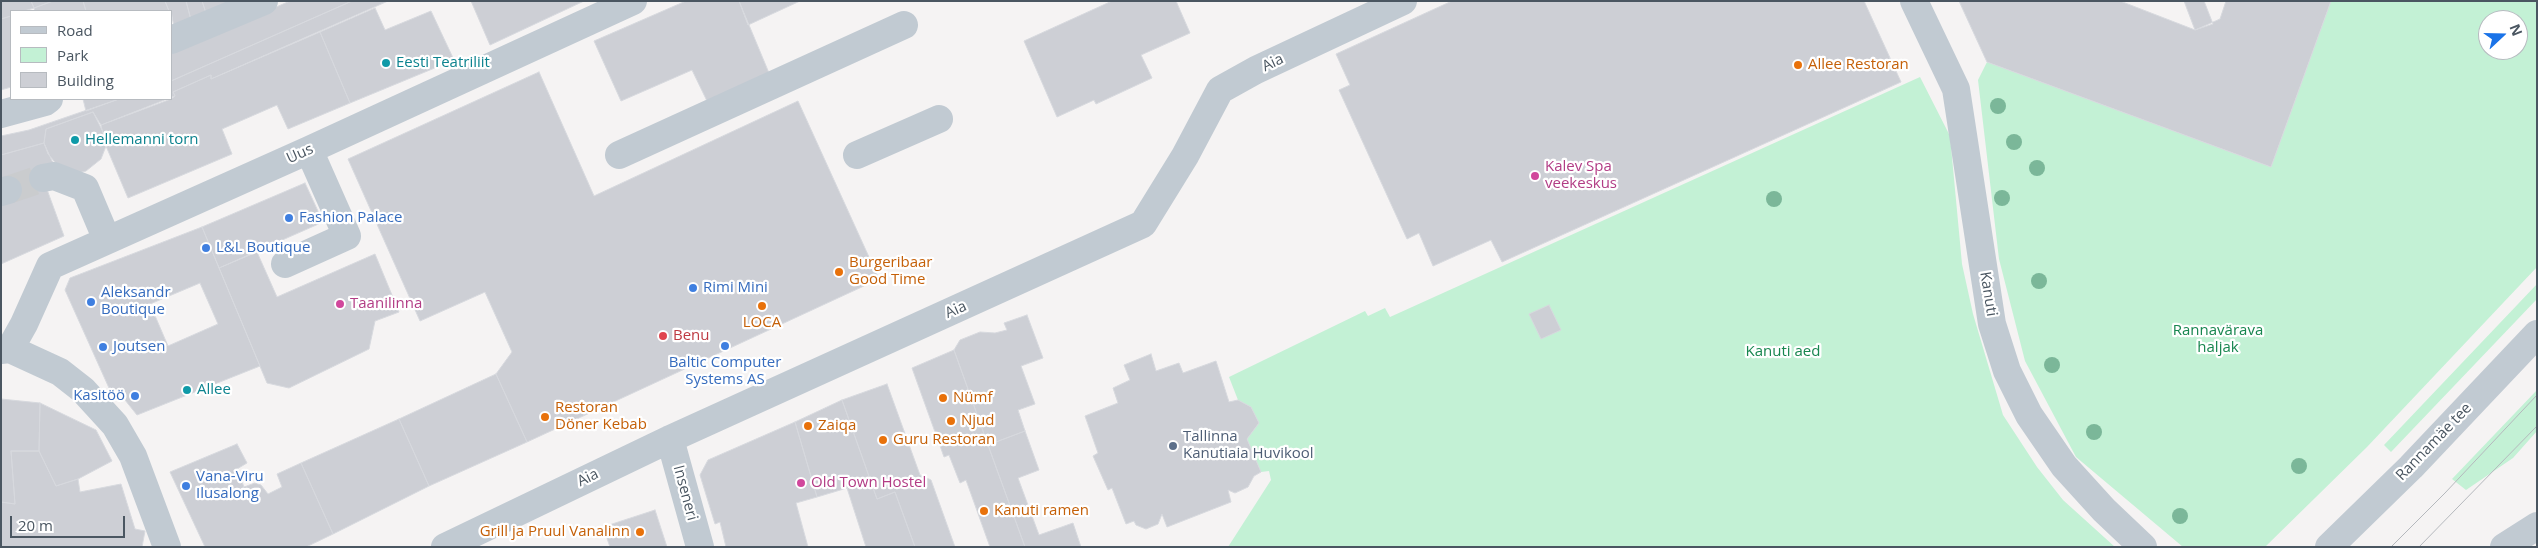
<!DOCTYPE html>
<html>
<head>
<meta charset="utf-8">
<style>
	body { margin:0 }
	#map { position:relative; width:2538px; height:548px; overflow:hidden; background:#f5f3f3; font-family:"Open Sans",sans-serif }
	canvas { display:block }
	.frame { position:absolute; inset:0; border:2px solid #4a5661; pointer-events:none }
	.legend { position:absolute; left:10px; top:10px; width:162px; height:90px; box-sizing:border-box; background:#fff; border:1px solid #b7bbc0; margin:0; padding:6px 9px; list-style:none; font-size:15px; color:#4a5661 }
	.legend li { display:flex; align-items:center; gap:10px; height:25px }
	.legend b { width:25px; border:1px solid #b7bbc0 }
	.north { position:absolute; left:2478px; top:10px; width:50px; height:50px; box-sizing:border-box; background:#fff; border:1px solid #b7bbc0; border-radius:50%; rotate:69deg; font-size:14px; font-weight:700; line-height:20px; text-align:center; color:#4a5661 }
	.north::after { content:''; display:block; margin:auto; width:18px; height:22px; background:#1a73e8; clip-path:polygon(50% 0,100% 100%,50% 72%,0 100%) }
	.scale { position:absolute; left:10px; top:516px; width:115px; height:22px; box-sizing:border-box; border:2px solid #4a5661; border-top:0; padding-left:6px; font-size:15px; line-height:18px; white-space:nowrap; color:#4a5661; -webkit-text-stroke:4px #fff; paint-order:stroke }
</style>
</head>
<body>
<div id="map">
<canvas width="2538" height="548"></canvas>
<div class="frame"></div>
<ul class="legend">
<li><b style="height:6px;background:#c1cad2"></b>Road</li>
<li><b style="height:14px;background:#c3f1d5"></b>Park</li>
<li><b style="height:14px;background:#cdcfd5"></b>Building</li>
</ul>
<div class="north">N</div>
<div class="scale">20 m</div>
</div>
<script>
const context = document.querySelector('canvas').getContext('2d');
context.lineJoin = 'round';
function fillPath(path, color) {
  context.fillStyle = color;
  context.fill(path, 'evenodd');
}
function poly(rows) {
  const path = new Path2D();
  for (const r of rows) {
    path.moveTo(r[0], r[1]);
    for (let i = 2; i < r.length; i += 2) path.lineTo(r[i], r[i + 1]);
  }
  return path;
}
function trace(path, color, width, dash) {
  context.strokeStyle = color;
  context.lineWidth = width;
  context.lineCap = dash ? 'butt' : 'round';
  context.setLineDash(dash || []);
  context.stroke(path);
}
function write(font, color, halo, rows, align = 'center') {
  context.font = font + ' "Open Sans",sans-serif';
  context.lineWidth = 4.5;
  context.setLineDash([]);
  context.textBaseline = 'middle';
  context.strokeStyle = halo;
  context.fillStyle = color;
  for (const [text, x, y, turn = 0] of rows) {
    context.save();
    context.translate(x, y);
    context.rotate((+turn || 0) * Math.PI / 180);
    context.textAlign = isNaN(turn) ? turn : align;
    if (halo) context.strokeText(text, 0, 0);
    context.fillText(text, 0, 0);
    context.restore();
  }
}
fillPath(poly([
	[2331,1,2537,1,2537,267,2367,447,2265,547,2183,547,2076,457,2025,361,1999,259,1978,80,1987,62,2271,167],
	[2488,20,2518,20,2518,50,2488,50],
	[1920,77,1950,136,1962,264,1973,314,2003,415,2037,467,2063,500,2115,547,1228,547,1271,480,1269,471,1261,472,1247,439,1259,423,1251,407,1238,400,1229,377,1365,311,1368,316,1385,308,1390,317],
	[2537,284,2537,299,2391,452,2384,445],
	[2537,390,2537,431,2513,458,2466,490,2452,479]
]), '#c3f1d5');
const building = poly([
	[1,1,31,1,34,8,24,11,11,11,11,16,1,19,1,1],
	[31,1,53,1,34,8,31,1],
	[53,1,83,1,86,11,35,11,34,8,53,1],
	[83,1,165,1,169,11,86,11,83,1],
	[165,1,186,1,191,20,174,27,171,11,169,11,165,1],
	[186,1,202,1,206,13,191,20,186,1],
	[202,1,234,1,206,13,202,1],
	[290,1,352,1,171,81,171,53,290,1],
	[352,1,388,1,211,79,211,75,173,92,175,96,171,97,171,81,352,1],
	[471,1,584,1,490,45,471,1],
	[686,1,739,1,769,73,707,101,692,70,621,101,594,41,686,1],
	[739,1,800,1,748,25,739,1],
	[1112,1,1176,1,1190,33,1141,55,1152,78,1096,104,1094,100,1057,117,1024,41,1112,1],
	[1452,1,1864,1,1901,82,1502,262,1491,240,1433,266,1419,233,1407,239,1339,90,1350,85,1336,54,1452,1],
	[1959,1,2120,1,2195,30,2220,19,2226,1,2331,1,2271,167,1987,62,1959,1],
	[2184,1,2204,1,2213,24,2195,30,2184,1],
	[375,8,385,30,431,11,454,60,350,103,320,32,375,8],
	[11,16,11,87,1,90,1,19,11,16],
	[320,32,350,103,288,129,277,105,222,129,232,154,128,198,106,146,101,125,171,99,175,96,173,92,211,75,211,79,320,32],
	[539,72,594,196,798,101,879,279,527,442,496,374,512,352,485,292,420,321,348,159,539,72],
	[83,99,119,99,86,111,83,99],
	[119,99,167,99,101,125,93,112,46,129,44,143,1,155,1,136,29,130,119,99],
	[93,112,105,136,106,146,101,159,86,171,78,173,60,168,48,154,44,143,46,129,93,112],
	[44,143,52,161,58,166,45,184,64,236,1,264,1,155,44,143],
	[305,183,323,222,219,268,202,227,305,183],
	[202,227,260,366,137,415,117,390,109,388,65,290,70,278,202,227],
	[200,283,218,324,168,346,150,304,200,283],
	[257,252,277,297,375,254,399,312,375,321,369,349,289,388,267,383,219,268,257,252],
	[1549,305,1561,330,1541,339,1529,314,1549,305],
	[1027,315,1043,358,1021,366,1035,404,1018,410,1025,431,988,445,954,350,960,340,980,332,995,333,1007,330,1004,323,1027,315],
	[954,350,988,445,1025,547,990,547,966,480,960,483,949,455,944,457,912,368,954,350],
	[1151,354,1156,371,1179,363,1183,373,1216,361,1229,402,1238,400,1251,407,1259,423,1247,439,1261,472,1254,476,1248,487,1235,493,1228,490,1231,502,1167,527,1162,514,1158,524,1146,529,1136,525,1134,521,1126,524,1112,488,1108,490,1093,456,1098,453,1085,416,1118,403,1113,388,1130,380,1124,365,1151,354],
	[496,374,527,442,429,486,399,419,496,374],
	[887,384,920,475,931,480,955,547,915,547,895,492,877,499,842,400,887,384],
	[1,399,40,403,39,451,11,451,15,504,1,502,1,399],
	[842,400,877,499,895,492,915,547,866,547,847,488,817,497,795,422,842,400],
	[40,403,96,430,112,461,78,479,56,486,39,451,40,403],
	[399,419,429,486,333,534,301,463,399,419],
	[795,422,817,497,796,503,808,547,726,547,720,522,715,524,700,475,708,460,795,422],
	[1025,431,1039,470,1018,478,1039,535,1073,523,1081,547,1025,547,988,445,1025,431],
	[237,444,247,463,237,469,244,487,255,483,261,485,268,494,282,487,277,474,301,463,333,534,306,547,205,547,170,472,237,444],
	[11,451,39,451,56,486,78,479,80,492,121,484,135,529,145,531,142,547,1,547,1,502,15,504,11,451],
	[655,510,667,547,610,547,603,527,655,510]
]);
fillPath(building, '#cdcfd5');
trace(building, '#d7d9de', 1);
trace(poly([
	[8,190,43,178]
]), '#caccce', 28, [28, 14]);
trace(poly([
	[1914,1,1956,89,1992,324,2007,371,2029,415,2064,466,2104,510,2143,547],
	[171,40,264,1],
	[1,114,45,102,49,99],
	[619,155,904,25],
	[857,155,939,119],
	[43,178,54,176,85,188,107,240],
	[1,192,8,190],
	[285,264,347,236,309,150],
	[10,349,24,324,50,266,309,150,633,1],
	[1,350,10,349,60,372,83,390,115,425,133,456,167,547],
	[670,439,700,547],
	[445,547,670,439,1143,224,1185,156,1220,90,1256,70,1403,1],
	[2329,547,2411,467,2537,334],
	[2504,547,2537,526]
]), '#c1cad2', 28);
trace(poly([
	[2391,547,2445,493,2537,395],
	[2419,547,2537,426]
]), '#b5b8bd', 1);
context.fillStyle = '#7bb799';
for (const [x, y] of [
	[1998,106],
	[2014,142],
	[2037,168],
	[2002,198],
	[1774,199],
	[2039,281],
	[2052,365],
	[2094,432],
	[2299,466],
	[2180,516]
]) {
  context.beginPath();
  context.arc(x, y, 8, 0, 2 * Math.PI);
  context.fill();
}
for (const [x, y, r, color] of [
	[386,63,5,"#0f9aa8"],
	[1798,65,5,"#e8710a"],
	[75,140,5,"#0f9aa8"],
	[1535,176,5,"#d1479c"],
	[289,218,5,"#3f7fe0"],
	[206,248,5,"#3f7fe0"],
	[839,272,5,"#e8710a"],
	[693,288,5,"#3f7fe0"],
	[91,302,5,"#3f7fe0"],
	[340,304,5,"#d1479c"],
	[762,306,5,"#e8710a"],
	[663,336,5,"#e0444e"],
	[725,346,5,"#3f7fe0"],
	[103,347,5,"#3f7fe0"],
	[187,390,5,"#0f9aa8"],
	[135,396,5,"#3f7fe0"],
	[943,398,5,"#e8710a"],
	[545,417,5,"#e8710a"],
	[951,421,5,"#e8710a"],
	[808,426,5,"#e8710a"],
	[883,440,5,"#e8710a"],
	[1173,446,5,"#5c6f8a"],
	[801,483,5,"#d1479c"],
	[186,486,5,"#3f7fe0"],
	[984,511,5,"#e8710a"],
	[640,532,5,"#e8710a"]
]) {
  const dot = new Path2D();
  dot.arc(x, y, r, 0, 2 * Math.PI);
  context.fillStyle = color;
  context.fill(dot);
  trace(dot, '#fff', 2);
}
write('15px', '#0d838f', '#fff', [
	["Eesti Teatriliit",396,63],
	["Hellemanni torn",85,140],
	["Allee",197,390]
], 'left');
write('15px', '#4a5661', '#fff', [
	["Aia",1273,63,-25],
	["Uus",300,154,-24],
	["Kanuti",1988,294,81],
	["Aia",956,310,-24],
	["Rannamäe tee",2434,442,-46],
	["Aia",588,478,-26],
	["Inseneri",685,493,75]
]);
write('15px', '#c56008', '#fff', [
	["Allee Restoran",1808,65],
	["Burgeribaar",849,263],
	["Good Time",849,280],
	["LOCA",762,323,"center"],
	["Nümf",953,398],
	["Restoran",555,408],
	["Döner Kebab",555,425],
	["Njud",961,421],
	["Zaiqa",818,426],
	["Guru Restoran",893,440],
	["Kanuti ramen",994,511],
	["Grill ja Pruul Vanalinn",630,532,"right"]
], 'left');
write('15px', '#b23c85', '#fff', [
	["Kalev Spa",1545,167],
	["veekeskus",1545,184],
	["Taanilinna",350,304],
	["Old Town Hostel",811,483]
], 'left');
write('15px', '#366cbe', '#fff', [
	["Fashion Palace",299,218],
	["L&L Boutique",216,248],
	["Rimi Mini",703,288],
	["Aleksandr",101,293],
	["Boutique",101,310],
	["Joutsen",113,347],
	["Baltic Computer",725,363,"center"],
	["Systems AS",725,380,"center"],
	["Kasitöö",125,396,"right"],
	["Vana-Viru",196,477],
	["Ilusalong",196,494]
], 'left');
write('15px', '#17864f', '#fff', [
	["Rannavärava",2218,331],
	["haljak",2218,348],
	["Kanuti aed",1783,352]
]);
write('15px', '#be3a42', '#fff', [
	["Benu",673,336]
], 'left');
write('15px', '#4e5e75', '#fff', [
	["Tallinna",1183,437],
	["Kanutiaia Huvikool",1183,454]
], 'left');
</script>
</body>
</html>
